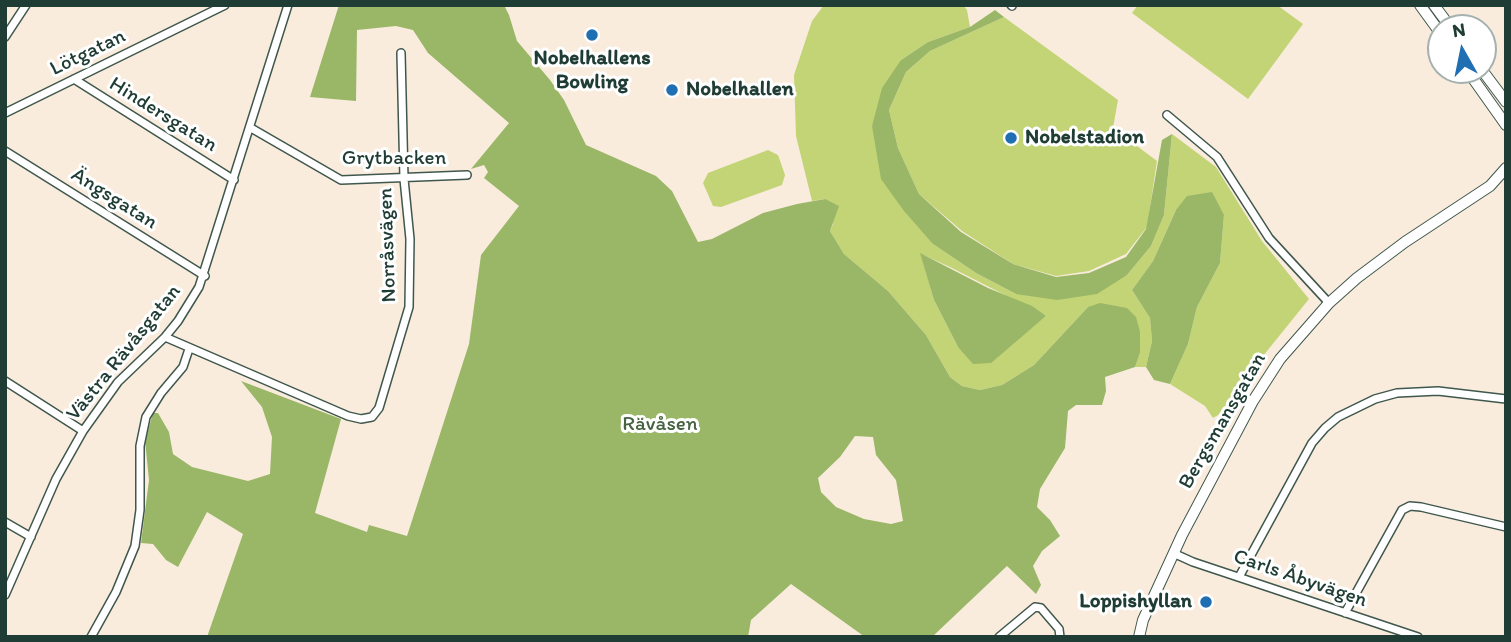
<!DOCTYPE html>
<html>
<head>
<meta charset="utf-8">
<style>
	body { margin:0 }
	#map { position:relative; width:1511px; height:642px; overflow:hidden; background:#f9ecdd; font-family:Itim,sans-serif }
	canvas { display:block }
	.frame { position:absolute; inset:0; border:7px solid #1f3d34; pointer-events:none }
	.north { position:absolute; left:1427px; top:14px; width:70px; height:70px; box-sizing:border-box; background:#fff; border:2px solid #a5b1ae; border-radius:50%; rotate:351deg; font-size:19px; font-weight:700; line-height:28px; text-align:center; color:#1f3d34 }
	.north::after { content:''; display:block; margin:auto; width:24px; height:32px; background:#1f6fb2; clip-path:polygon(50% 0,100% 100%,50% 72%,0 100%) }
</style>
</head>
<body>
<div id="map">
<canvas width="1511" height="642"></canvas>
<div class="frame"></div>
<div class="north">N</div>
</div>
<script>
const context = document.querySelector('canvas').getContext('2d');
context.lineJoin = 'round';
function fillPath(path, color) {
  context.fillStyle = color;
  context.fill(path, 'evenodd');
}
function poly(rows) {
  const path = new Path2D();
  for (const r of rows) {
    path.moveTo(r[0], r[1]);
    for (let i = 2; i < r.length; i += 2) path.lineTo(r[i], r[i + 1]);
  }
  return path;
}
function trace(path, color, width, dash) {
  context.strokeStyle = color;
  context.lineWidth = width;
  context.lineCap = dash ? 'butt' : 'round';
  context.setLineDash(dash || []);
  context.stroke(path);
}
function write(font, color, halo, rows, align = 'center') {
  context.font = font + ' Itim,sans-serif';
  context.lineWidth = 6;
  context.setLineDash([]);
  context.textBaseline = 'middle';
  context.strokeStyle = halo;
  context.fillStyle = color;
  for (const [text, x, y, turn = 0] of rows) {
    context.save();
    context.translate(x, y);
    context.rotate((+turn || 0) * Math.PI / 180);
    context.textAlign = isNaN(turn) ? turn : align;
    if (halo) context.strokeText(text, 0, 0);
    context.fillText(text, 0, 0);
    context.restore();
  }
}
fillPath(poly([
	[824,5,963,5,967,10,970,27,928,42,901,60,872,126,933,244,976,273,1016,294,1127,275,1151,246,1164,215,1172,134,1216,167,1262,241,1309,299,1259,361,1231,407,1213,418,1205,406,1170,384,1188,344,1197,307,1220,263,1224,215,1176,210,1153,261,1132,290,1150,318,1152,341,1146,367,1135,367,1140,353,1140,332,1088,307,1034,365,1002,385,980,390,962,386,950,377,926,335,888,291,844,254,830,231,833,224,825,199,812,201,796,136,794,75,812,21],
	[921,254,950,267,1046,316,1020,337,958,347,934,300],
	[1138,5,1277,5,1303,24,1248,99,1132,13],
	[1004,17,1118,100,1113,128,1157,161,1147,227,1126,254,1089,271,1056,276,1013,264,962,231,919,194,898,148,889,110,906,72,930,51],
	[768,150,778,155,785,175,782,185,721,207,713,206,703,183,708,173]
]), '#c3d476');
fillPath(poly([
	[339,5,504,5,509,15,517,41,550,80,564,100,586,145,656,176,672,191,698,242,712,239,763,213,797,204,825,199,839,206,830,231,844,254,888,291,926,335,950,377,962,386,980,390,1002,385,1034,365,1088,307,1100,303,1127,308,1136,317,1140,332,1140,353,1135,367,1105,377,1106,391,1102,405,1076,405,1068,411,1065,448,1040,489,1037,507,1050,520,1060,536,1042,551,1033,566,1041,585,1036,594,1007,566,932,637,865,637,791,584,751,620,748,637,207,637,243,534,207,512,178,567,166,560,153,544,141,543,149,480,145,441,153,413,158,413,169,432,173,454,192,467,248,481,270,474,272,437,262,407,241,381,341,419,315,513,367,532,369,525,407,536,469,344,481,255,519,206,484,178,488,172,484,165,471,169,509,123,428,53,413,30,396,26,357,30,356,101,310,97],
	[855,436,873,437,876,455,896,480,903,521,891,524,864,519,836,507,821,492,818,478,840,457],
	[995,10,1004,17,930,51,906,72,889,110,898,148,919,194,961,232,1013,264,1056,277,1089,273,1126,257,1146,229,1162,140,1172,134,1164,215,1151,246,1127,275,1097,294,1057,300,1016,294,976,273,933,244,904,211,881,179,872,126,882,88,901,60,928,42,970,27],
	[1212,192,1224,215,1220,263,1197,307,1188,344,1170,384,1154,380,1146,367,1152,341,1150,318,1132,290,1153,261,1176,210,1187,196],
	[920,253,988,288,1032,306,1046,316,991,363,973,364,958,347,934,300]
]), '#9ab667');
const minor = poly([
	[1011,5,1012,6],
	[5,37,26,5],
	[74,79,234,180],
	[5,113,225,5],
	[1167,115,1217,157,1269,238,1329,303],
	[251,128,341,180,467,175],
	[5,151,205,276],
	[165,337,348,416,361,419,372,417,379,408,409,307,410,239,404,179,401,53],
	[5,381,83,431],
	[5,522,31,537],
	[1173,553,1193,562,1418,637],
	[1239,577,1312,443,1325,428,1338,417,1375,399,1397,393,1438,391,1506,399],
	[5,595,56,479,83,431,118,382,165,337,178,321,199,287,288,5],
	[1345,613,1402,510,1410,506,1421,507,1506,527],
	[91,637,116,592,135,546,140,510,140,446,146,417,161,393,183,367,189,349],
	[999,637,1035,607,1041,608,1059,629,1060,637]
]);
const tertiary = poly([
	[1420,5,1441,34],
	[1434,5,1451,28],
	[1467,70,1506,125],
	[1482,70,1506,102],
	[1139,637,1143,620,1182,535,1253,401,1280,359,1329,303,1357,278,1405,242,1490,186,1506,168]
]);
trace(minor, '#40574d', 10);
trace(tertiary, '#40574d', 12);
trace(minor, '#fff', 7);
trace(tertiary, '#fff', 10);
for (const [x, y, r, color] of [
	[592,35,7,"#1f6fb2"],
	[672,90,7,"#1f6fb2"],
	[1011,138,7,"#1f6fb2"],
	[1206,602,7,"#1f6fb2"]
]) {
  const dot = new Path2D();
  dot.arc(x, y, r, 0, 2 * Math.PI);
  context.fillStyle = color;
  context.fill(dot);
  trace(dot, '#fff', 2.5);
}
write('21px', '#1f3d34', '#fff', [
	["Lötgatan",88,53,-26],
	["Hindersgatan",163,115,32],
	["Grytbacken",394,159],
	["Ängsgatan",114,199,32],
	["Norråsvägen",388,245,-92],
	["Västra Rävåsgatan",124,353,-51],
	["Bergsmansgatan",1223,421,-60],
	["Carls Åbyvägen",1300,579,19]
]);
write('bold 21px', '#1f3d34', '#fff', [
	["Nobelhallens",592,59,"center"],
	["Bowling",592,83,"center"],
	["Nobelhallen",686,90],
	["Nobelstadion",1025,138],
	["Loppishyllan",1192,602,"right"]
], 'left');
write('21px', '#486344', '#fff', [
	["Rävåsen",660,425]
]);
</script>
</body>
</html>
